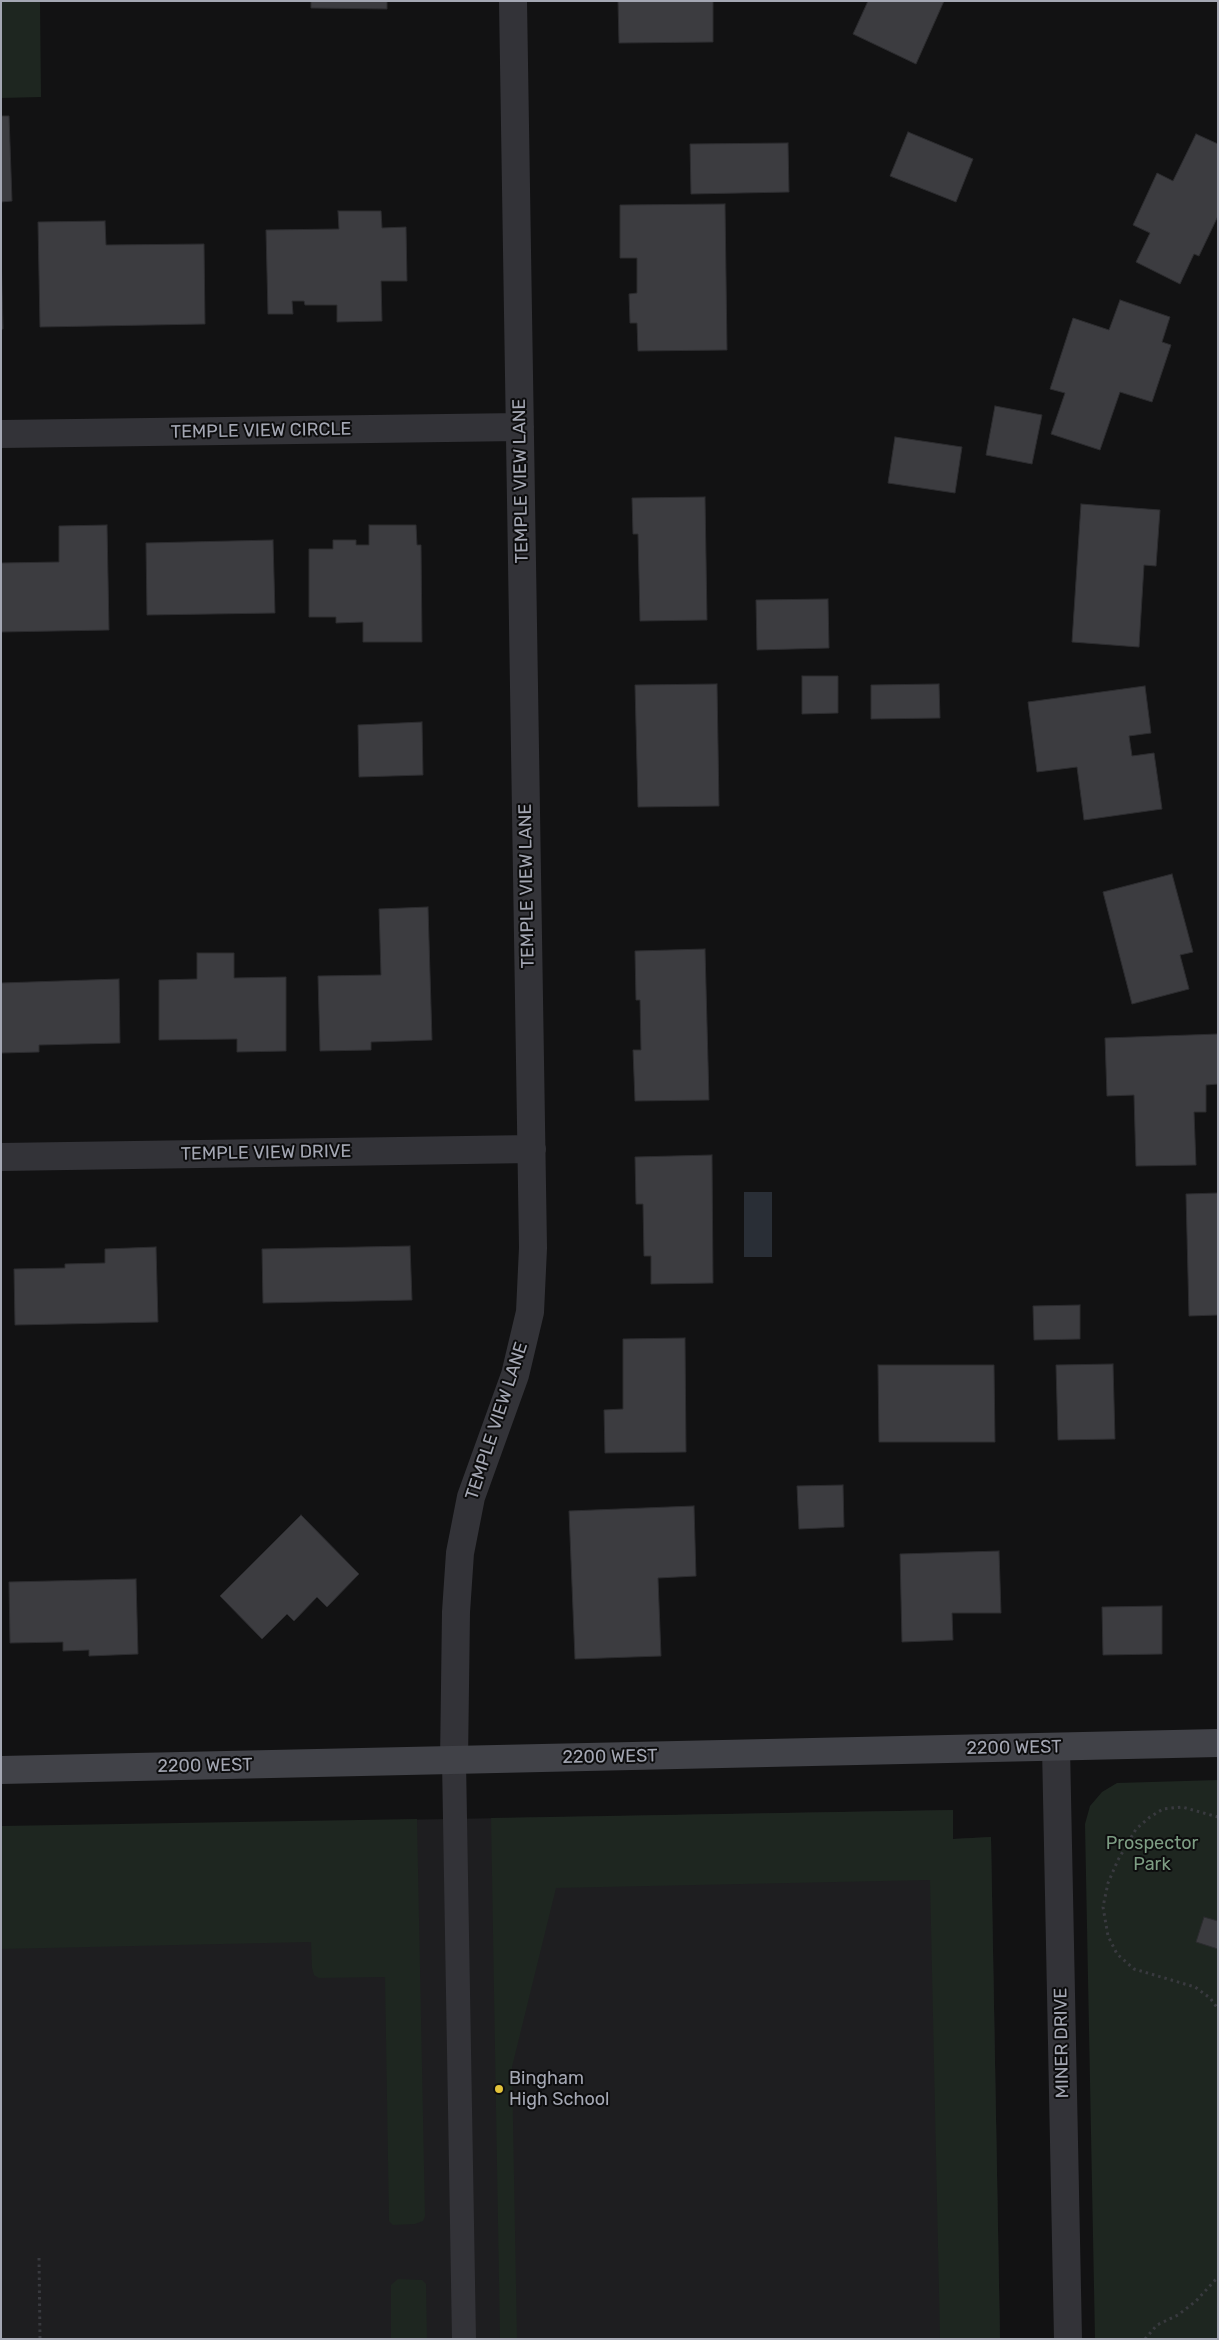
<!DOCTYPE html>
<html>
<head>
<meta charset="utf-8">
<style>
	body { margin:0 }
	#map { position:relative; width:1219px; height:2340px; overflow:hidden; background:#121213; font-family:Rubik,sans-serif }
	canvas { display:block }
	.frame { position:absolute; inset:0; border:2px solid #a4a7b3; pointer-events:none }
</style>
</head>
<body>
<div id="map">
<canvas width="1219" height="2340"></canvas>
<div class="frame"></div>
</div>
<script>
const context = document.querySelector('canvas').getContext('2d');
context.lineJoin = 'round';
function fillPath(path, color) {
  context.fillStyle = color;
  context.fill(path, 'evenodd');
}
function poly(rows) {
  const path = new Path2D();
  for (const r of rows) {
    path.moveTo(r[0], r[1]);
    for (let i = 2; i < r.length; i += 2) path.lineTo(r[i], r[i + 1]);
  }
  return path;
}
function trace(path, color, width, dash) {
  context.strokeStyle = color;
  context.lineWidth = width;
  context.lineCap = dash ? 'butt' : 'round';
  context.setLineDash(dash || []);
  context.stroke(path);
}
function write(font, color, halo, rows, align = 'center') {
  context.font = font + ' Rubik,sans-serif';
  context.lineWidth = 4;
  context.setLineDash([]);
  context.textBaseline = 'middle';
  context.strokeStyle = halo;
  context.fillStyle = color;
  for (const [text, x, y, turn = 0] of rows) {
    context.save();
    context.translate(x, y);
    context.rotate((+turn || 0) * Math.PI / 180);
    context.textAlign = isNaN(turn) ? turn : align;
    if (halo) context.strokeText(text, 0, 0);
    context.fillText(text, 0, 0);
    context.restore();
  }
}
fillPath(poly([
	[953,1810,953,1839,991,1837,1000,2339,1,2339,1,1827]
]), '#1e1e20');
fillPath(poly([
	[1,1,40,1,41,97,1,98],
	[1218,1780,1218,2339,1095,2339,1085,1824,1090,1806,1102,1792,1117,1783],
	[953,1810,953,1839,991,1837,1000,2339,940,2339,930,1880,556,1888,512,2067,517,2339,500,2339,491,1818],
	[417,1819,425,2216,423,2221,415,2224,393,2225,389,2221,385,1977,319,1978,314,1975,312,1968,311,1942,2,1949,1,1826],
	[398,2279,422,2280,426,2284,427,2339,391,2339,391,2285]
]), '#1e2620');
fillPath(poly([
	[744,1192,772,1192,772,1257,744,1257]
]), '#292e36');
const building = poly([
	[311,1,387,1,387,9,311,8,311,1],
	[618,1,713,1,713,42,619,43,618,1],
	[868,1,944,1,916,64,853,34,868,1],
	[1,116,9,116,12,201,1,202,1,116],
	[908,132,973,159,956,202,890,176,908,132],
	[1196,134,1218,144,1218,216,1199,256,1194,254,1180,284,1136,262,1150,233,1133,225,1157,173,1173,181,1196,134],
	[788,143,789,192,691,194,690,144,788,143],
	[725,204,727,350,638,351,637,323,630,323,629,294,637,293,637,258,620,258,620,205,725,204],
	[338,211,381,211,382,228,406,227,407,281,381,281,382,321,337,322,337,305,305,305,304,301,292,301,293,314,268,314,266,230,339,229,338,211],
	[105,221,106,245,204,244,205,324,40,327,38,222,105,221],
	[1,251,3,329,1,329,1,251],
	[1120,300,1170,317,1162,342,1171,345,1152,402,1120,392,1100,450,1051,434,1065,393,1050,389,1073,318,1109,330,1120,300],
	[995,406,1042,415,1032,464,986,455,995,406],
	[895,437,962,447,955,493,888,483,895,437],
	[705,497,707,620,640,621,638,534,633,534,632,498,705,497],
	[1081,504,1160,510,1156,566,1144,565,1139,647,1072,642,1081,504],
	[107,525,109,630,1,632,1,563,59,562,59,526,107,525],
	[369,525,416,525,417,545,421,545,422,642,363,642,363,622,336,623,336,617,309,617,309,549,333,549,333,540,356,540,356,545,369,545,369,525],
	[273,540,275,613,147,615,146,543,273,540],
	[828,599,829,648,757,650,756,600,828,599],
	[802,676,838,676,838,713,802,714,802,676],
	[717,684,719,806,638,807,635,685,717,684],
	[939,684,940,718,871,719,871,685,939,684],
	[1145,686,1151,733,1129,736,1132,756,1154,753,1162,809,1084,820,1077,767,1037,772,1028,702,1145,686],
	[422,722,423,775,359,777,358,725,422,722],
	[1172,874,1193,952,1180,955,1189,989,1132,1004,1103,892,1172,874],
	[428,907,432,1040,371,1042,371,1050,320,1051,318,976,381,975,379,909,428,907],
	[705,949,709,1100,635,1101,633,1050,641,1050,640,1000,636,1000,635,951,705,949],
	[197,953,234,953,234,978,286,977,286,1051,237,1052,237,1039,159,1040,159,980,197,979,197,953],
	[119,979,120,1043,39,1045,39,1052,1,1053,1,983,119,979],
	[1218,1034,1218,1084,1206,1085,1206,1112,1194,1112,1196,1165,1136,1166,1134,1095,1107,1096,1105,1038,1218,1034],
	[712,1155,713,1283,651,1284,651,1256,644,1256,643,1204,636,1204,635,1157,712,1155],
	[1218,1193,1218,1315,1189,1316,1186,1194,1218,1193],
	[410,1246,412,1300,263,1303,262,1249,410,1246],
	[156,1247,158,1322,15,1325,14,1269,65,1268,65,1264,105,1263,105,1249,156,1247],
	[1080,1305,1080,1339,1034,1340,1033,1306,1080,1305],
	[685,1338,686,1452,605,1453,604,1410,623,1409,623,1339,685,1338],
	[1113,1364,1115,1439,1058,1440,1056,1365,1113,1364],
	[878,1365,994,1365,995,1442,879,1442,878,1365],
	[843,1485,844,1527,799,1529,797,1486,843,1485],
	[694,1506,696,1576,658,1578,661,1656,575,1659,569,1511,694,1506],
	[301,1515,359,1574,327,1607,317,1597,294,1621,287,1614,262,1639,220,1596,301,1515],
	[999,1551,1001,1613,952,1613,953,1640,902,1642,900,1554,999,1551],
	[136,1579,138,1654,89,1656,89,1650,63,1651,63,1642,10,1643,9,1582,136,1579],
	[1162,1606,1162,1654,1103,1655,1102,1607,1162,1606],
	[1204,1917,1218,1921,1218,1949,1196,1942,1204,1917]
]);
fillPath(building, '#3c3c40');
trace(building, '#2c2c2f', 1);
trace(poly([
	[1218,1817,1182,1807,1163,1809,1150,1817,1136,1829,1118,1860,1108,1883,1103,1907,1108,1936,1117,1954,1134,1969,1195,1987,1210,1998,1218,2009],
	[39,2258,40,2339],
	[1145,2339,1157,2325,1178,2315,1196,2301,1218,2277]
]), '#393a3f', 3, [2.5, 4]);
trace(poly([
	[454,1761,464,2339]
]), '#333338', 24);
trace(poly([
	[1,434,520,427],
	[1,1157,532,1149],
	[1056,1747,1068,2339],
	[454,1761,456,1612,460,1553,471,1497,515,1375,530,1312,533,1248,513,1]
]), '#333338', 28);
trace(poly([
	[1,1770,1218,1743]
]), '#414248', 28);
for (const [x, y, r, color] of [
	[499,2089,5,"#e3c33a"]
]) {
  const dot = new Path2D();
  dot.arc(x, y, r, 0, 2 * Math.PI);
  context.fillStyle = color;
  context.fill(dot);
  trace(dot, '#0d0d0e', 2);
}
write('18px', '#a4a7b3', '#0d0d0e', [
	["TEMPLE VIEW CIRCLE",261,431,-1],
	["TEMPLE VIEW LANE",521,481,-91],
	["TEMPLE VIEW LANE",527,886,-91],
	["TEMPLE VIEW DRIVE",266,1153,-1],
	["TEMPLE VIEW LANE",497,1421,-72],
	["2200 WEST",1014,1748,-1],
	["2200 WEST",610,1757,-1],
	["2200 WEST",205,1766,-1],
	["MINER DRIVE",1062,2043,-91]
]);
write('18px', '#7d9d83', '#0d0d0e', [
	["Prospector",1152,1844],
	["Park",1152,1865]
]);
write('18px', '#a4a7b3', '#0d0d0e', [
	["Bingham",509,2079],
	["High School",509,2100]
], 'left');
</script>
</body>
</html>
